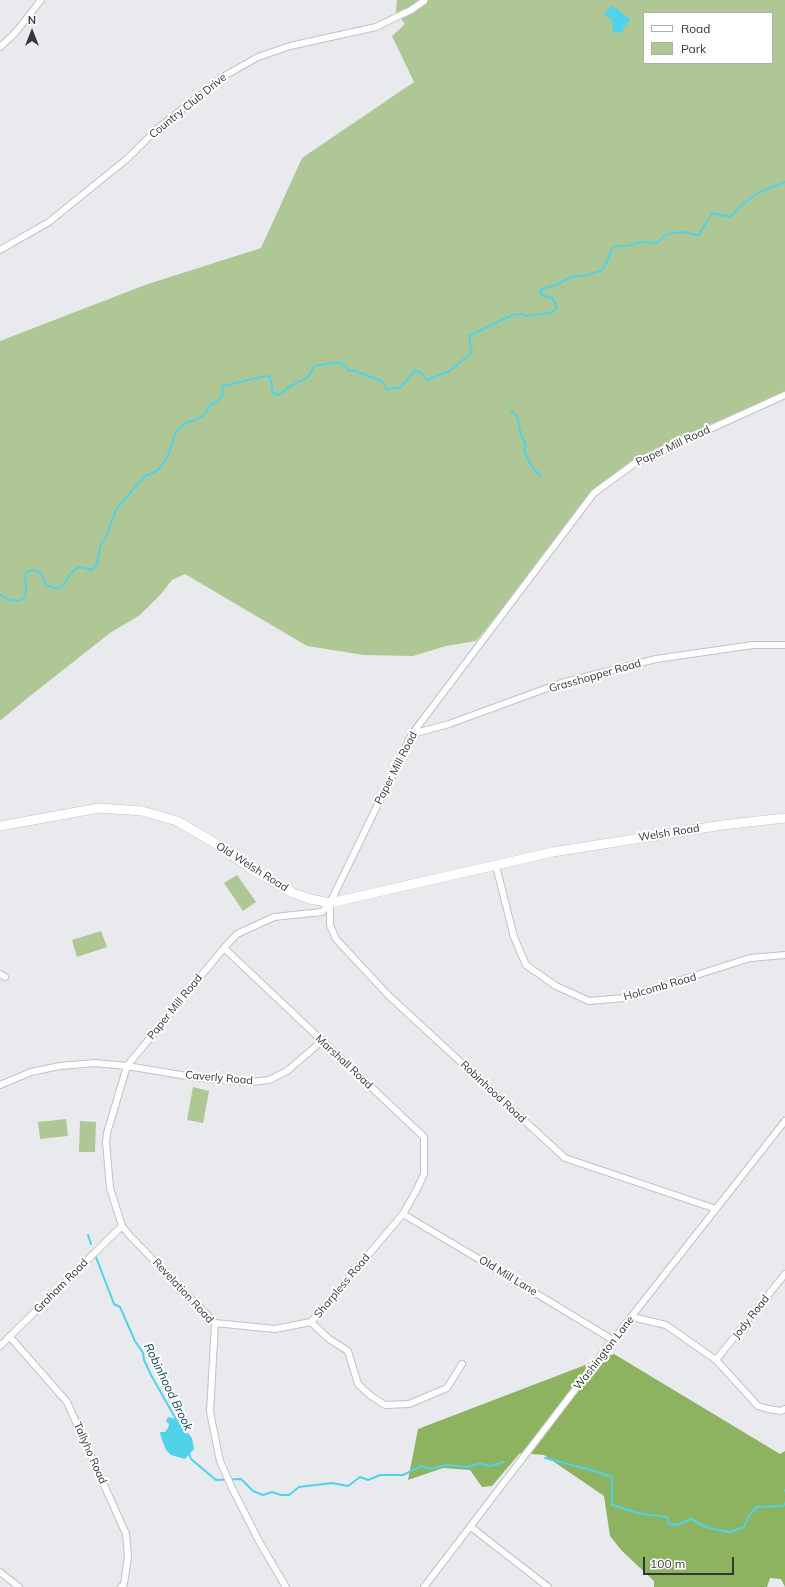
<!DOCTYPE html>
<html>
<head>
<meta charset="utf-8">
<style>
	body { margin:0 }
	#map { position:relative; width:785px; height:1587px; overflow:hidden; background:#e9eaee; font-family:Mulish,sans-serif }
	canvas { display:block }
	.legend { position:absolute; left:643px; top:12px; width:130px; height:52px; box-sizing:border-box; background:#fff; border:1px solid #aeaeaf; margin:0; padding:5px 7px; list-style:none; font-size:12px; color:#353537 }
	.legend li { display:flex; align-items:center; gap:8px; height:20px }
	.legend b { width:20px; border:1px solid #aeaeaf }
	.north { position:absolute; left:12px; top:12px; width:40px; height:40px; -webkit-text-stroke:3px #fff; paint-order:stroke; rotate:0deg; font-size:11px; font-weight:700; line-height:16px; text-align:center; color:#353537 }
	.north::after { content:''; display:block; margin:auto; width:14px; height:18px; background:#353537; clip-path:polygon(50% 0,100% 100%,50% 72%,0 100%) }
	.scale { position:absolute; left:643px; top:1557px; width:91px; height:18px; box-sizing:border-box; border:2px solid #353537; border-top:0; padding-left:5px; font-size:12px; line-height:14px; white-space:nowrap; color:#353537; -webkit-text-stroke:3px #fff; paint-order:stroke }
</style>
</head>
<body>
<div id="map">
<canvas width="785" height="1587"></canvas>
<ul class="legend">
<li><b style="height:5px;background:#fff"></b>Road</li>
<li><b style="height:11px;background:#aec795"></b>Park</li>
</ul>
<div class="north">N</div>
<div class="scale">100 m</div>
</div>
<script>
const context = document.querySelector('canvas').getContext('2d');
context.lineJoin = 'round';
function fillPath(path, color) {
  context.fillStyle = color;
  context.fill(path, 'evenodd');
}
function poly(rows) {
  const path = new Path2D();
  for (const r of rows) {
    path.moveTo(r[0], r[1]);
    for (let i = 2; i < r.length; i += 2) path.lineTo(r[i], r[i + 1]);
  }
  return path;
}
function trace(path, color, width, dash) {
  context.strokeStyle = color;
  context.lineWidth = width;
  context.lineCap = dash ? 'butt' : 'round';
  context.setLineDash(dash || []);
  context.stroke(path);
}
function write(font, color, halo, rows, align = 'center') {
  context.font = font + ' Mulish,sans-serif';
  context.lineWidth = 4;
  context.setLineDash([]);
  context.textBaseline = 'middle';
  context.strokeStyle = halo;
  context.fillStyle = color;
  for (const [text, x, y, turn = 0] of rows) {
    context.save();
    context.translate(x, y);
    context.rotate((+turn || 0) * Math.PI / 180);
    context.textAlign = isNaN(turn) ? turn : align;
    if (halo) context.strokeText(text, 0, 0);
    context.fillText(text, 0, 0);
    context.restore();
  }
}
fillPath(poly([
	[397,0,785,0,785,392,672,441,632,461,591,492,514,595,476,641,446,646,413,656,364,655,307,646,185,574,172,580,161,594,140,615,110,633,25,700,0,721,0,341,145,285,261,248,302,158,414,82,392,36,405,24,396,12],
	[644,13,772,13,772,63,644,63],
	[237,875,256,902,243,911,224,883],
	[101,931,107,947,77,957,72,940],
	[193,1087,209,1091,203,1123,187,1120],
	[66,1119,68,1136,40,1139,38,1122],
	[80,1121,96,1122,95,1152,79,1152]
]), '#aec795');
fillPath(poly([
	[614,1354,780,1454,785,1451,785,1587,781,1579,770,1578,767,1587,654,1587,654,1581,622,1551,610,1536,604,1496,544,1455,520,1453,492,1486,482,1487,470,1470,443,1468,408,1480,418,1429]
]), '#8db361');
fillPath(poly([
	[612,5,631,20,623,28,623,32,613,33,612,20,604,14],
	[168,1417,176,1419,192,1438,194,1449,185,1459,171,1455,166,1450,161,1437,160,1432,165,1432,168,1428,169,1424,166,1421]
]), '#50d3ea');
trace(poly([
	[511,411,517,416,521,435,526,445,524,451,532,467,541,476],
	[0,595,10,600,18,601,24,598,26,591,25,575,28,571,32,570,37,571,41,574,46,585,53,588,59,588,66,582,70,574,78,567,92,570,97,564,101,544,105,539,117,508,144,477,158,470,167,458,175,434,178,429,187,422,196,420,204,415,210,406,222,397,223,386,266,376,270,377,273,393,277,395,282,393,289,387,308,377,315,366,333,363,340,363,346,366,348,370,356,371,382,381,387,389,401,387,415,370,423,374,427,380,449,371,470,354,472,351,470,343,469,335,473,334,512,315,521,314,528,316,549,313,555,310,557,307,552,298,541,295,540,290,558,284,571,277,583,276,601,271,605,266,612,249,616,246,626,246,642,242,657,243,667,234,682,232,699,235,712,213,731,217,739,207,756,194,785,182],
	[88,1235,91,1244],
	[96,1257,114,1304,120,1307,135,1341,143,1353,144,1360,151,1375,177,1421],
	[188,1451,191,1459,216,1480,241,1479,253,1491,263,1495,272,1492,281,1495,289,1495,299,1487,332,1483,348,1486,360,1477,368,1480,380,1475,403,1475,421,1466,431,1469,446,1465,469,1467,480,1463,490,1466,504,1462],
	[545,1458,591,1470,612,1477,612,1505,642,1514,667,1517,669,1524,677,1525,691,1519,708,1528,730,1532,744,1527,748,1517,757,1507,783,1506,785,1503],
	[785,1490,785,1491]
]), '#50d3ea', 2);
const minor = poly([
	[0,47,16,32,41,0],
	[0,250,49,222,128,158,157,129,226,75,258,57,290,46,376,27,411,10,424,1],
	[412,734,449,724,561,683,656,659,753,645,785,645],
	[496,866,514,937,526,965,556,986,589,1001,624,998,750,958,785,955],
	[330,903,330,925,336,939,389,996,565,1158,716,1209],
	[0,974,5,977],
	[0,1085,31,1072,60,1066,95,1063,127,1066,224,948,237,934,274,917,322,912,330,903,412,734,594,493,635,463,785,395],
	[403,1214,514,1280,613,1340],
	[632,1317,666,1325,716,1360,758,1406,768,1409,781,1411,785,1409],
	[311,1322,329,1339,348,1351,358,1384,371,1396,385,1405,409,1404,447,1388,462,1364],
	[215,1323,275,1329,311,1322,403,1214,416,1191,424,1174,424,1137,224,948],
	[10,1337,67,1402,126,1534,128,1556,124,1584,121,1587],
	[0,1346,122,1226],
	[716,1360,785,1274],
	[471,1527,548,1587],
	[0,1572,19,1587],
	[286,1587,260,1543,232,1488,220,1461,210,1412,215,1323,130,1236,122,1226,110,1188,106,1142,107,1133,127,1066,199,1078,252,1082,269,1080,287,1071,322,1041],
	[424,1587,613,1340,785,1121]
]);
const primary = poly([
	[0,826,99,808,142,811,177,821,220,846,251,869,293,893,310,899,330,903,553,852,722,825,785,818]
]);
trace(minor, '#c1c2c5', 8);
trace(primary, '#c1c2c5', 10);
trace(minor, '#fff', 6);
trace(primary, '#fff', 9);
write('11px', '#353537', '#fff', [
	["Country Club Drive",188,106,-39],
	["Paper Mill Road",673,446,-25],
	["Grasshopper Road",595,676,-16],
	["Paper Mill Road",396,768,-63],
	["Welsh Road",669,833,-9],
	["Old Welsh Road",252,867,32],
	["Holcomb Road",660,987,-16],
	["Paper Mill Road",175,1007,-51],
	["Marshall Road",344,1062,43],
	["Caverly Road",219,1078,5],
	["Robinhood Road",493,1092,43],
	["Old Mill Lane",508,1276,31],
	["Graham Road",61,1286,-45],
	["Sharpless Road",342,1286,-50],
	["Revelation Road",183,1291,47],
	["Jody Road",751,1317,-52],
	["Washington Lane",604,1353,-52],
	["Tallyho Road",90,1453,66]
]);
write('italic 12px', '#09454f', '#fff', [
	["Robinhood Brook",168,1387,64]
]);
</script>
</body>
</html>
